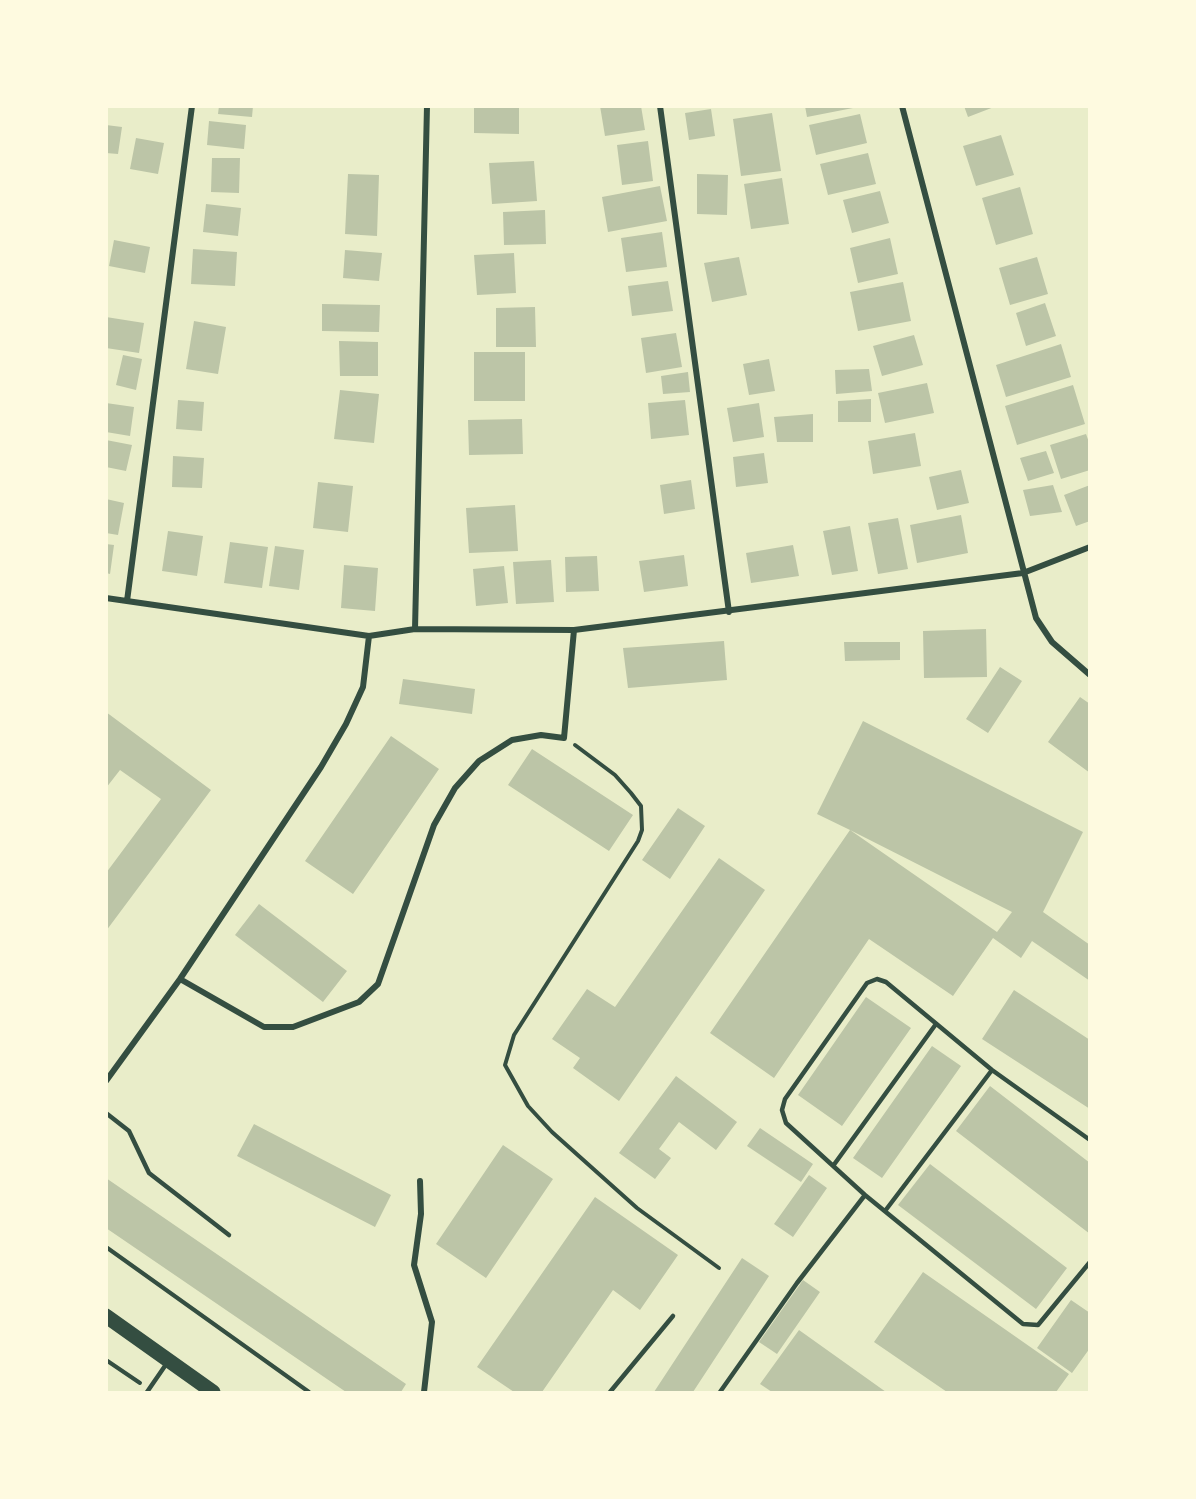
<!DOCTYPE html>
<html>
<head>
<meta charset="utf-8">
<style>
	body { margin:0 }
	#map { position:relative; width:1196px; height:1499px; overflow:hidden; background:#e9edc9; font-family:"Nunito Sans",sans-serif }
	canvas { display:block }
	.frame { position:absolute; inset:0; border:108px solid #fefae0; pointer-events:none }
</style>
</head>
<body>
<div id="map">
<canvas width="1196" height="1499"></canvas>
<div class="frame"></div>
</div>
<script>
const context = document.querySelector('canvas').getContext('2d');
context.lineJoin = 'round';
function fillPath(path, color) {
  context.fillStyle = color;
  context.fill(path, 'evenodd');
}
function poly(rows) {
  const path = new Path2D();
  for (const r of rows) {
    path.moveTo(r[0], r[1]);
    for (let i = 2; i < r.length; i += 2) path.lineTo(r[i], r[i + 1]);
  }
  return path;
}
function trace(path, color, width, dash) {
  context.strokeStyle = color;
  context.lineWidth = width;
  context.lineCap = dash ? 'butt' : 'round';
  context.setLineDash(dash || []);
  context.stroke(path);
}
fillPath(poly([
	[219,106,253,106,252,117,218,114],
	[474,106,519,106,519,134,474,133],
	[600,106,641,106,645,130,605,136],
	[805,106,853,106,853,108,807,117],
	[964,106,994,106,994,107,968,117],
	[711,109,715,136,689,140,685,113],
	[772,113,781,171,741,176,733,119],
	[860,114,867,143,816,155,809,125],
	[209,121,246,125,244,149,207,145],
	[106,125,122,127,118,154,106,153],
	[1001,135,1014,175,976,186,963,146],
	[136,138,164,143,158,174,130,169],
	[648,141,653,181,622,185,617,145],
	[868,153,876,184,828,195,820,164],
	[212,158,240,158,239,193,211,192],
	[534,161,537,201,492,204,489,163],
	[348,174,379,175,377,236,345,234],
	[697,174,728,175,727,215,697,214],
	[782,178,789,224,751,229,744,184],
	[660,186,667,221,608,232,602,197],
	[1020,187,1033,234,996,245,982,198],
	[880,191,889,223,852,233,843,200],
	[206,204,241,208,238,236,203,232],
	[545,210,546,244,504,245,503,212],
	[662,232,667,267,626,272,621,238],
	[890,238,898,274,858,283,850,248],
	[114,240,150,247,145,273,109,266],
	[193,249,237,252,235,286,191,284],
	[345,250,382,253,379,281,343,278],
	[514,253,516,293,477,295,474,255],
	[739,257,747,295,712,302,704,263],
	[1037,257,1048,294,1010,305,999,268],
	[668,281,673,311,632,316,628,286],
	[903,282,911,321,858,331,850,292],
	[1045,303,1056,336,1026,346,1016,313],
	[322,304,380,305,379,332,322,331],
	[535,307,536,347,496,347,496,308],
	[106,317,144,323,139,353,106,348],
	[194,321,226,327,218,374,186,369],
	[676,333,682,367,646,373,641,338],
	[914,335,923,365,882,376,873,346],
	[339,341,378,342,378,376,340,376],
	[1061,344,1071,377,1006,397,996,365],
	[474,352,525,352,525,401,474,401],
	[123,355,142,359,136,390,116,385],
	[769,359,775,391,749,395,743,364],
	[869,369,872,391,836,394,835,370],
	[688,372,690,392,663,394,661,376],
	[927,383,934,413,885,423,878,393],
	[1073,385,1085,424,1017,445,1005,406],
	[340,390,379,394,374,443,334,439],
	[871,399,871,422,838,422,838,401],
	[178,400,204,402,202,431,176,429],
	[685,400,689,435,651,439,648,403],
	[106,403,134,407,130,436,106,432],
	[759,403,764,437,733,442,727,408],
	[813,414,813,442,777,442,774,417],
	[522,419,523,454,469,455,468,420],
	[915,433,921,466,873,474,868,441],
	[1086,434,1090,445,1090,470,1061,479,1050,445],
	[106,440,132,445,126,471,106,467],
	[1046,451,1054,473,1028,481,1020,458],
	[764,453,768,483,736,487,733,457],
	[173,456,204,458,202,488,172,487],
	[961,470,969,503,937,510,929,477],
	[691,480,695,509,664,514,660,485],
	[318,482,353,486,348,532,313,528],
	[1053,485,1062,512,1030,516,1023,490],
	[1090,485,1090,521,1076,526,1064,495],
	[106,499,124,503,118,535,106,533],
	[515,505,518,551,469,553,466,508],
	[961,515,968,553,917,563,910,525],
	[898,518,908,569,878,574,868,523],
	[850,526,858,571,832,575,823,531],
	[168,531,203,536,197,576,162,571],
	[230,542,268,547,262,588,224,583],
	[106,544,114,545,110,574,106,573],
	[793,545,799,576,751,583,746,553],
	[275,546,304,550,299,590,269,586],
	[684,555,688,586,644,592,639,561],
	[597,556,599,591,566,592,565,557],
	[551,560,554,602,516,604,513,562],
	[344,565,378,568,375,611,341,608],
	[504,566,508,603,476,606,473,569],
	[986,629,987,677,924,678,923,631],
	[724,641,727,680,628,688,623,648],
	[844,642,900,642,900,660,845,661],
	[1000,667,1022,681,988,733,966,719],
	[403,679,475,689,472,714,399,704],
	[1080,697,1090,704,1090,773,1048,742],
	[106,712,211,790,106,931,106,873,161,799,120,770,106,788],
	[863,721,1083,832,1043,912,1090,945,1090,981,1032,941,1021,958,993,938,953,996,869,939,774,1078,710,1033,850,830,997,932,1012,912,850,830,817,814],
	[391,736,439,769,353,894,305,861],
	[532,749,633,815,609,851,508,785],
	[678,808,705,826,670,879,642,860],
	[719,858,765,890,619,1101,573,1068,580,1058,552,1039,587,989,615,1007],
	[259,904,347,971,323,1002,235,935],
	[1014,990,1090,1040,1090,1109,982,1039],
	[866,997,911,1028,842,1126,798,1095],
	[932,1046,961,1066,882,1178,853,1158],
	[676,1076,737,1122,716,1150,679,1122,659,1149,671,1158,655,1179,619,1153],
	[990,1086,1090,1163,1090,1234,956,1131],
	[254,1124,391,1195,375,1227,237,1156],
	[760,1128,813,1164,801,1182,747,1146],
	[503,1145,553,1179,486,1278,436,1244],
	[930,1164,1067,1268,1036,1309,898,1205],
	[809,1175,827,1188,793,1237,774,1224],
	[106,1178,406,1384,401,1392,346,1392,106,1228],
	[595,1197,678,1255,640,1310,613,1290,542,1392,514,1392,477,1367],
	[742,1258,769,1276,693,1392,654,1392],
	[923,1272,1069,1374,1056,1392,947,1392,874,1342],
	[803,1280,820,1292,777,1354,759,1342],
	[1071,1300,1090,1313,1090,1348,1072,1373,1037,1348],
	[799,1330,886,1392,772,1392,760,1384]
]), '#bcc5a7');
trace(poly([
	[575,745,615,775,631,793,641,806,642,830,638,841,514,1035,505,1065,528,1106,552,1132,637,1208,719,1268],
	[106,1247,309,1392],
	[106,1360,140,1383]
]), '#344e41', 4);
trace(poly([
	[106,1113,129,1131,149,1173,229,1235],
	[1090,1140,992,1070,886,982,877,979,867,983,785,1099,782,1110,786,1123,865,1195,1023,1324,1038,1325,1090,1262],
	[833,1166,936,1024],
	[885,1211,992,1070],
	[147,1392,167,1363],
	[610,1392,673,1316],
	[720,1392,797,1283,865,1195]
]), '#344e41', 4.5);
trace(poly([
	[660,106,729,612],
	[902,106,1036,618,1052,642,1090,675],
	[106,598,369,636,415,629,574,630,1023,573,1090,547],
	[127,601,192,106],
	[415,629,427,106],
	[180,979,264,1027,293,1027,359,1002,378,984,434,825,455,788,479,761,512,740,541,735,564,738,574,630],
	[106,1081,180,979,321,767,346,724,363,687,369,636],
	[420,1181,421,1214,414,1265,432,1322,424,1392]
]), '#344e41', 6);
trace(poly([
	[106,1316,213,1392]
]), '#344e41', 15);
</script>
</body>
</html>
